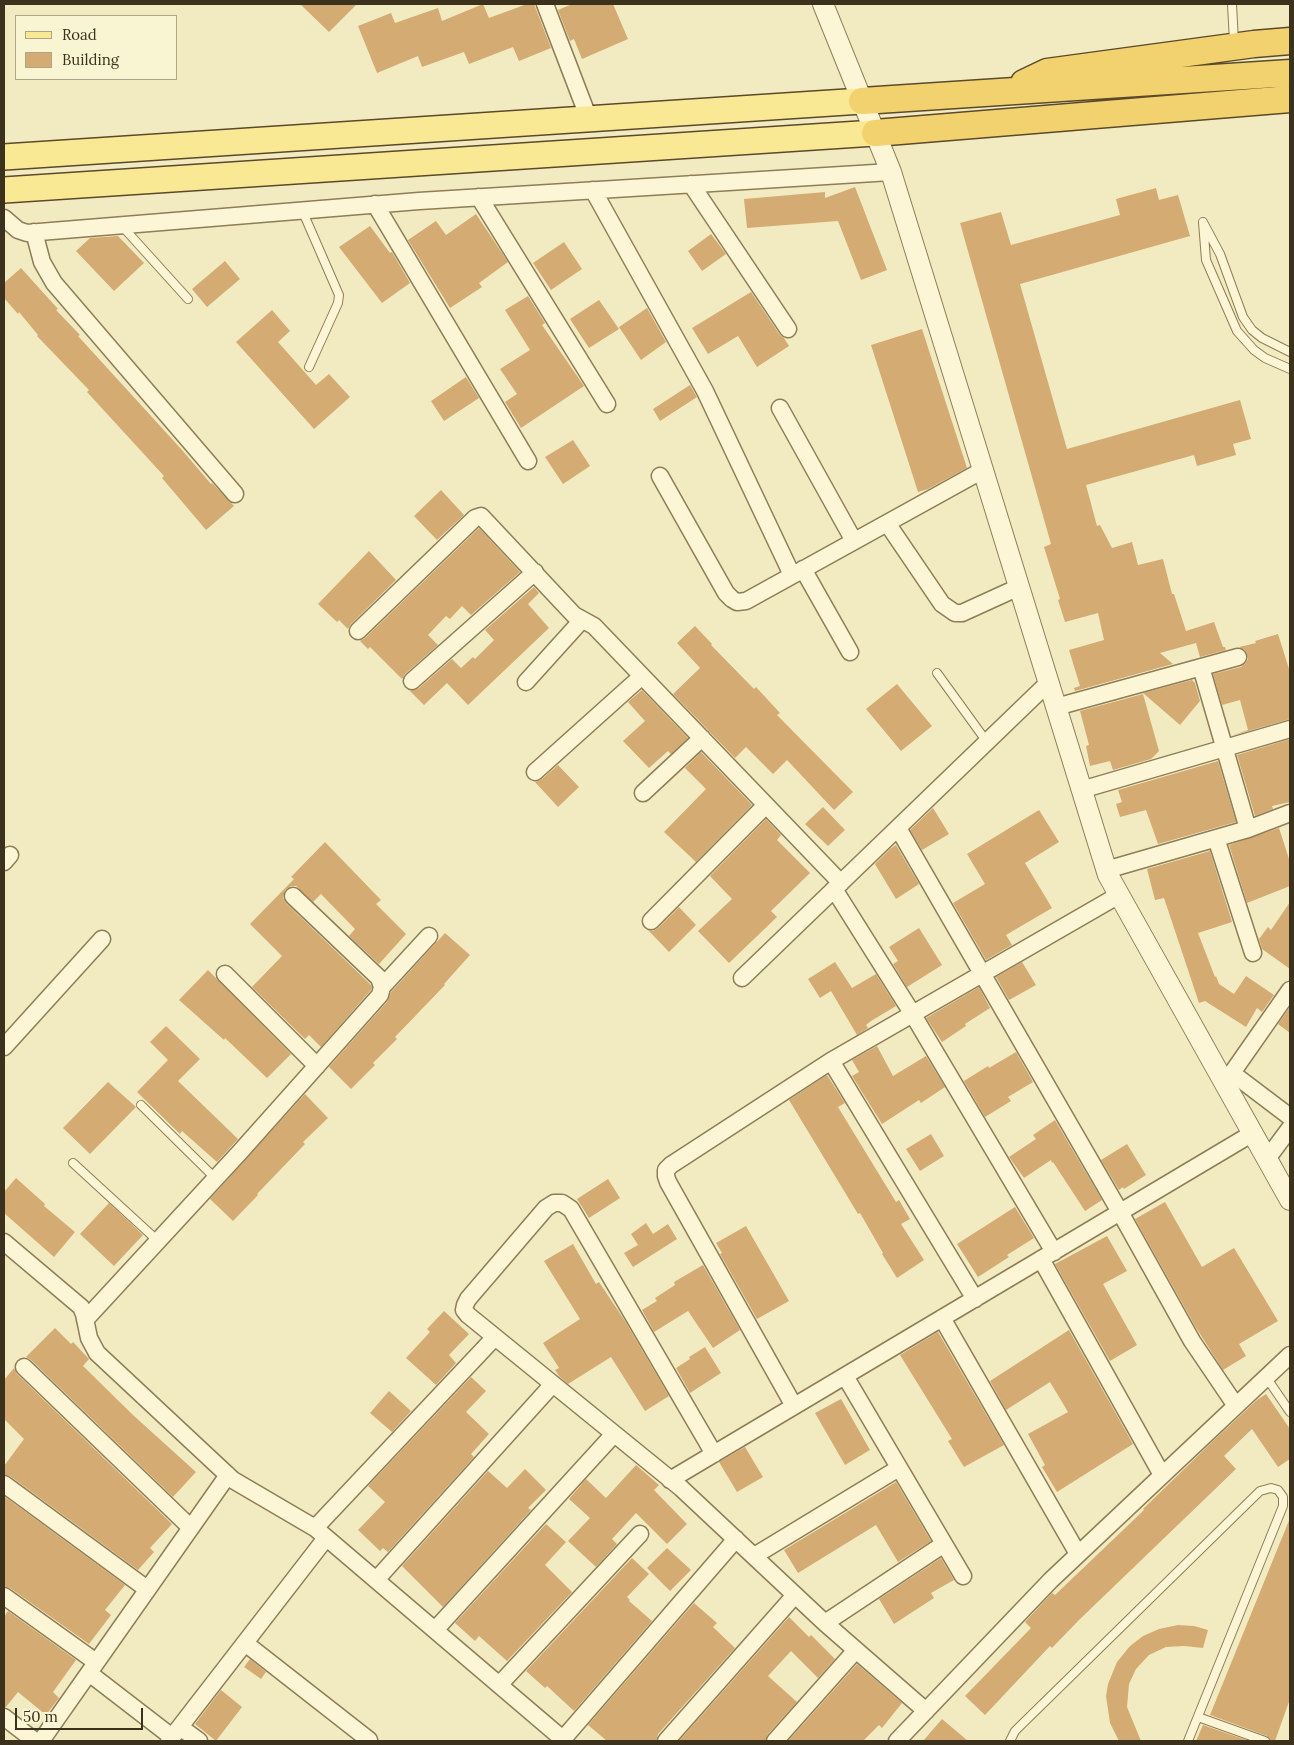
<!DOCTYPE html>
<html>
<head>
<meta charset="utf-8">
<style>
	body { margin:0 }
	#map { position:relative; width:1294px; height:1745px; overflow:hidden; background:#f2ebc1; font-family:Lora,serif }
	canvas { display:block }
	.frame { position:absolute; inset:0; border:5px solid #3c311c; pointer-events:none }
	.legend { position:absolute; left:15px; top:15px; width:162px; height:65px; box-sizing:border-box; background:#f9f4d2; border:1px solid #ada689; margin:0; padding:6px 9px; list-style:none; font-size:15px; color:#3c311c }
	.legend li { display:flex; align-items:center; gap:10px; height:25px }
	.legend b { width:25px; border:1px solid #ada689 }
	.scale { position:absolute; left:15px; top:1708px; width:128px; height:22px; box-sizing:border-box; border:2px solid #3c311c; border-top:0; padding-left:6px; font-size:15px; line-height:18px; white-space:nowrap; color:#3c311c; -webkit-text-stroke:4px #f9f4d2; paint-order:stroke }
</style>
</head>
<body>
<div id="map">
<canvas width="1294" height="1745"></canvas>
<div class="frame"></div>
<ul class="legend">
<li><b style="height:6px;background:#f9e995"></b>Road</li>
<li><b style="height:14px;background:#d4ab73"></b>Building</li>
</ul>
<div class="scale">50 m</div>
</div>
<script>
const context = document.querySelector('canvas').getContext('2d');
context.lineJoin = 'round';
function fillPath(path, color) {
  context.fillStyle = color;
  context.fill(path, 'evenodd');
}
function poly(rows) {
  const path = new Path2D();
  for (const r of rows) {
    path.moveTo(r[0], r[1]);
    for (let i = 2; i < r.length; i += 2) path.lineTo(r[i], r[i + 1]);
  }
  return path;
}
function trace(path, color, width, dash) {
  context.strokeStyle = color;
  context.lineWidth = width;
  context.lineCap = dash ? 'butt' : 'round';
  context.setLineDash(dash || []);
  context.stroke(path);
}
fillPath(poly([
	[300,4,357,4,329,32],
	[483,4,489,18,527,4,534,4,551,48,519,61,513,47,469,64,464,52,422,67,418,56,377,73,358,26,391,13,395,23,438,8,442,21],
	[572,4,613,4,628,39,582,59,574,39,570,41,558,10],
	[855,187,887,270,861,280,838,221,747,228,744,199,825,192,825,198],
	[1156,188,1159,200,1178,195,1190,236,1020,284,1067,449,1240,400,1251,439,1233,444,1236,455,1197,466,1194,455,1086,485,1097,526,1100,525,1112,548,1132,542,1138,565,1163,559,1172,594,1174,594,1186,631,1214,622,1223,647,1225,647,1226,650,1200,657,1196,643,1160,653,1173,664,1075,691,1074,688,1080,686,1069,650,1104,640,1098,613,1065,622,1058,600,1060,599,1044,547,1051,544,960,223,1001,212,1011,245,1120,215,1116,199],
	[476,214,508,262,479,283,482,287,450,308,408,240,436,221,446,235],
	[370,226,390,253,392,252,410,283,382,303,339,247],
	[711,234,726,254,702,271,688,251],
	[118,236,144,263,114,291,76,251,90,238],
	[564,242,582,269,551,290,533,263],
	[225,261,240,279,207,307,192,289],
	[21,268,58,309,56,310,80,335,78,336,182,450,211,484,212,483,234,506,206,530,162,478,164,476,87,392,89,390,37,336,38,335,19,312,18,314,4,298,4,283],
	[751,292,780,335,784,338,789,346,757,367,738,336,708,354,692,328],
	[528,296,545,323,542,325,584,386,521,428,505,402,517,394,500,369,530,350,505,310],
	[599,300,619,329,589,348,570,319],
	[647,308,666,342,641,360,619,327],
	[272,310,290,331,278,342,316,385,329,374,350,397,314,429,236,342],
	[922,329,967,468,928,489,918,492,871,345],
	[466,377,479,398,444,421,431,401],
	[690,385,697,397,660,421,653,409],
	[573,440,590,466,563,484,545,457],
	[441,490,464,515,437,540,414,516],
	[479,528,520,572,471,615,462,606,450,619,446,616,428,635,438,645,405,674,402,679,370,647,368,649,360,641,365,638],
	[369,551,396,580,351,624,348,629,339,620,337,622,318,604],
	[534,587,539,593,528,604,549,628,468,705,447,683,424,705,410,691,419,688,452,659,461,668,473,657,475,659,494,640,485,630],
	[695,626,712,644,711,645,754,689,756,687,780,713,777,715,853,792,834,810,787,760,773,774,746,747,735,758,673,694,700,668,677,643],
	[1278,634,1290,672,1290,719,1231,736,1248,730,1240,700,1222,705,1213,674,1241,667,1245,664,1248,659,1247,654,1245,650,1239,647,1256,643,1255,641],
	[1192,680,1195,683,1200,701,1180,725,1143,693],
	[897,684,932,726,901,751,866,709],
	[642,690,688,738,671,754,668,751,649,768,623,741,645,721,628,702],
	[1143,694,1159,751,1151,759,1113,770,1110,761,1090,766,1086,746,1089,745,1080,711],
	[1290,739,1290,802,1272,806,1273,809,1255,816,1237,755],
	[701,752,752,805,696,862,664,832,706,789,685,768],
	[1218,761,1236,822,1158,844,1146,810,1120,817,1116,804,1122,802,1118,790],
	[558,765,579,787,558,807,535,782,542,779],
	[823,807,845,830,828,846,805,824],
	[933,808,949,834,922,850,910,830],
	[1039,810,1059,842,1025,863,1052,908,1006,935,1012,945,986,960,953,903,985,884,967,854],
	[766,819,781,835,777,840,810,873,771,911,777,917,729,963,698,931,732,899,710,876],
	[1279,828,1290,862,1290,886,1247,903,1229,845],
	[325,842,381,900,376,904,406,934,379,964,349,936,355,929,321,894,313,902,296,886,291,886,285,890,283,898,286,903,370,984,372,987,371,990,321,1047,309,1035,305,1039,252,987,282,956,250,924,294,879,291,877],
	[896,845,919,884,896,899,875,864,890,849],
	[1210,851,1232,922,1198,933,1215,977,1216,976,1219,984,1234,994,1246,976,1274,995,1262,1012,1257,1008,1246,1027,1205,1001,1199,1003,1164,898,1155,900,1147,869],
	[1290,902,1290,969,1262,949,1259,939,1268,927,1271,930],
	[679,907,696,925,669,952,648,930,653,931,658,928],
	[919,928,942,965,907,987,893,964,898,961,889,947],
	[445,933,470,955,444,984,445,985,395,1037,397,1039,373,1063,375,1065,351,1089,329,1067,387,1002,391,992],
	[835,962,852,988,876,974,896,1006,871,1021,866,1025,868,1028,857,1035,831,991,820,998,808,979],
	[1022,962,1036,985,1009,1000,996,977],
	[208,970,291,1054,267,1078,225,1038,224,1040,179,1000],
	[979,987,990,1008,965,1024,966,1026,942,1042,926,1018],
	[1290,1007,1290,1033,1278,1024],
	[166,1026,200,1059,178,1081,238,1139,217,1162,182,1131,180,1134,137,1092,168,1060,150,1042],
	[877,1046,893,1076,926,1056,945,1087,921,1103,919,1100,882,1124,852,1076,859,1072,852,1060],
	[1016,1052,1033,1082,1008,1097,1011,1101,985,1117,964,1081,988,1066,989,1068],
	[827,1075,845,1103,838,1107,896,1202,899,1200,910,1219,901,1224,924,1260,897,1278,882,1254,883,1253,860,1213,858,1214,789,1100],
	[108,1082,136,1107,90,1154,63,1128],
	[305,1094,328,1118,303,1142,305,1144,257,1194,258,1195,233,1221,210,1199],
	[1055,1120,1102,1200,1085,1211,1053,1162,1052,1163,1051,1160,1024,1178,1009,1157,1036,1139,1033,1135],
	[931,1134,944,1156,920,1171,906,1149],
	[1127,1144,1146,1175,1124,1189,1123,1187,1119,1190,1101,1160],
	[16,1178,45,1204,44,1206,75,1232,54,1257,4,1213,4,1192],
	[608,1179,620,1198,589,1218,577,1199],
	[1165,1202,1202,1267,1234,1248,1278,1321,1239,1344,1246,1356,1223,1370,1195,1326,1135,1219],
	[109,1203,143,1235,114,1266,80,1234],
	[1015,1207,1034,1238,1007,1255,1009,1257,978,1277,957,1244],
	[646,1223,653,1234,668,1224,677,1239,633,1267,624,1253,638,1245,631,1234],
	[746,1226,789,1301,757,1319,720,1254,722,1253,716,1243],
	[1107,1236,1127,1271,1103,1284,1137,1345,1110,1361,1055,1264],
	[573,1244,596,1284,599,1282,625,1321,669,1396,645,1411,611,1357,568,1384,559,1376,555,1370,559,1368,543,1343,580,1319,544,1261],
	[703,1265,740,1330,713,1348,688,1311,654,1332,642,1310,657,1301,655,1298,675,1285,674,1282],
	[444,1311,469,1334,449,1355,456,1363,436,1385,406,1358,430,1332,427,1329],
	[55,1328,71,1344,73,1342,89,1359,83,1366,133,1415,196,1472,173,1497,31,1360,26,1357],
	[1069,1330,1133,1444,1057,1492,1042,1467,1045,1465,1028,1434,1068,1412,1050,1382,1006,1410,990,1381],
	[938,1332,1004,1445,964,1467,948,1441,952,1439,900,1355],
	[705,1347,721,1373,690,1393,676,1368,690,1359,689,1357],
	[14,1368,17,1374,172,1524,150,1548,154,1552,138,1570,10,1476,4,1474,4,1466,24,1439,4,1419,4,1380],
	[471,1377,486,1391,466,1412,489,1434,471,1454,474,1457,388,1552,383,1548,380,1551,358,1530,385,1502,368,1486],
	[389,1391,411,1411,392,1432,370,1413],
	[1266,1394,1290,1429,1290,1459,1278,1467,1252,1429,1224,1456,1236,1469,1079,1620,1052,1648,1050,1646,985,1715,965,1696,1031,1628,1025,1622,1052,1593,1055,1595,1144,1510,1143,1509,1213,1441,1257,1400],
	[841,1399,870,1450,845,1465,815,1413],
	[745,1447,763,1477,737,1492,719,1462],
	[636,1465,659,1485,654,1490,687,1524,667,1544,636,1513,612,1539,617,1544,596,1567,568,1541,590,1518,569,1499,586,1479,606,1498],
	[525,1469,546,1490,528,1508,531,1510,443,1607,402,1566,488,1471,507,1488],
	[896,1482,931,1541,898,1562,876,1525,798,1573,784,1550],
	[4,1496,125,1585,105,1610,111,1615,89,1644,10,1588,4,1586],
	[1290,1518,1290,1699,1275,1741,1270,1741,1267,1736,1210,1715],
	[546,1524,566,1542,545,1565,572,1592,507,1661,479,1636,475,1641,455,1623],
	[667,1548,691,1570,670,1591,647,1568],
	[632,1558,649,1574,627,1597,630,1600,629,1601,652,1621,574,1711,547,1686,545,1688,526,1671],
	[941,1558,954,1580,931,1593,934,1598,894,1624,879,1599],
	[694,1603,717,1623,713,1627,735,1648,658,1734,656,1741,607,1741,588,1725],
	[8,1611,76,1660,53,1692,59,1698,46,1715,18,1692,6,1707,4,1707,4,1617],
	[789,1617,809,1637,811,1635,835,1659,818,1678,791,1651,768,1676,797,1702,768,1734,765,1741,679,1741],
	[1178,1625,1194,1626,1208,1630,1203,1648,1184,1646,1166,1647,1149,1655,1136,1669,1129,1684,1127,1707,1141,1741,1119,1741,1110,1723,1106,1696,1108,1684,1117,1662,1130,1646,1143,1636,1159,1629],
	[250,1659,266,1672,261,1679,244,1667],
	[857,1664,902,1703,882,1728,879,1725,863,1741,788,1741],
	[221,1690,242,1707,216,1741,195,1724],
	[942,1719,968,1741,923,1741],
	[1203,1725,1249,1741,1196,1741]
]), '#d4ab73');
const service = poly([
	[1232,4,1234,42],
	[302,210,339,295,338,303,309,367],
	[1203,222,1206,260,1237,331,1254,350,1265,358,1290,369],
	[1204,224,1220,254,1243,317,1252,330,1262,338,1290,352],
	[122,226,188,299],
	[937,673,987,742],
	[141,1105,215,1178],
	[73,1163,158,1241],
	[1266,1377,1290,1412],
	[1198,1717,1265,1741],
	[1010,1741,1015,1731,1260,1491,1271,1488,1278,1490,1283,1497,1283,1506,1188,1741]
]);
const minor = poly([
	[545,4,589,119],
	[691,184,788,329],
	[593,190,705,391,792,575],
	[479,197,607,404],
	[375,204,528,461],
	[4,218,18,230,27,233,419,201,891,172],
	[34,232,42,262,54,283,235,494],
	[780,408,854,541],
	[660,476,726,593,732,599,737,602,746,601,983,470],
	[887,523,942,604,955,613,962,613,1019,587],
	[803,569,850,652],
	[358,631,475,518,481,516,574,615,594,626,841,883],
	[1201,667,1248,829],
	[412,681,535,572],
	[526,682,582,620],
	[1056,707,1238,657],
	[535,772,642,676],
	[1081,790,1290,729],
	[643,793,702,738],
	[898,828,1120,1212,1192,1341,1236,1406],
	[1216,838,1253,953],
	[4,862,10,855],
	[1106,870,1248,829,1290,813],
	[834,889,912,1013,1054,1252],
	[651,921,766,805],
	[225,974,317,1066],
	[742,978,1048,683],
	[382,987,429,936],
	[4,1047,102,939],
	[831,1061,975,1299],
	[1232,1073,1290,1117],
	[1225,1083,1290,990],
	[1267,1159,1290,1128],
	[4,1242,81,1307,84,1314,89,1338,97,1353,233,1480,315,1528,565,1741],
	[1041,1259,1162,1475],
	[942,1318,1078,1554],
	[85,1320,240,1152,380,995,382,987,379,978,293,896],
	[24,1367,191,1528],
	[845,1376,963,1576],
	[794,1406,668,1182,666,1176,666,1170,671,1165,831,1061,1119,895],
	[714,1454,571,1209,562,1203,554,1203,546,1208,468,1299,465,1305,464,1310,468,1315,681,1488,825,1623,926,1711],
	[670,1480,1253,1133],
	[4,1484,147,1589],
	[315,1528,495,1337],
	[754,1556,899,1468],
	[376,1580,553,1384],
	[4,1596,96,1662],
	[825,1623,944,1544],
	[435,1630,614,1434],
	[245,1643,369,1740],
	[89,1673,172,1737],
	[499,1685,640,1534],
	[4,1717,35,1741],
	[180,1727,199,1741],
	[563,1739,736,1539],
	[41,1741,228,1475],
	[169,1741,326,1538],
	[666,1741,795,1595],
	[775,1741,856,1650],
	[897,1741,1051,1580,1290,1355]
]);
const tertiary = poly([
	[823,4,891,172,1108,875,1290,1200]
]);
const primary = poly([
	[4,157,862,101],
	[4,190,875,133]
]);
const trunk = poly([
	[1024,83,1047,72,1254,44,1290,41],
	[862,101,1290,73],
	[875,133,1290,99]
]);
trace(service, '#8e7d56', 10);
trace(minor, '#8e7d56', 19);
trace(tertiary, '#8e7d56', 22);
trace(primary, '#5b492b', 28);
trace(trunk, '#5b492b', 29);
trace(service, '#fcf6d6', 8);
trace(minor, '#fcf6d6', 16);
trace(tertiary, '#fcf6d6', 20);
trace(primary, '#f9e995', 25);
trace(trunk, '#f2d26f', 26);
</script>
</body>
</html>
